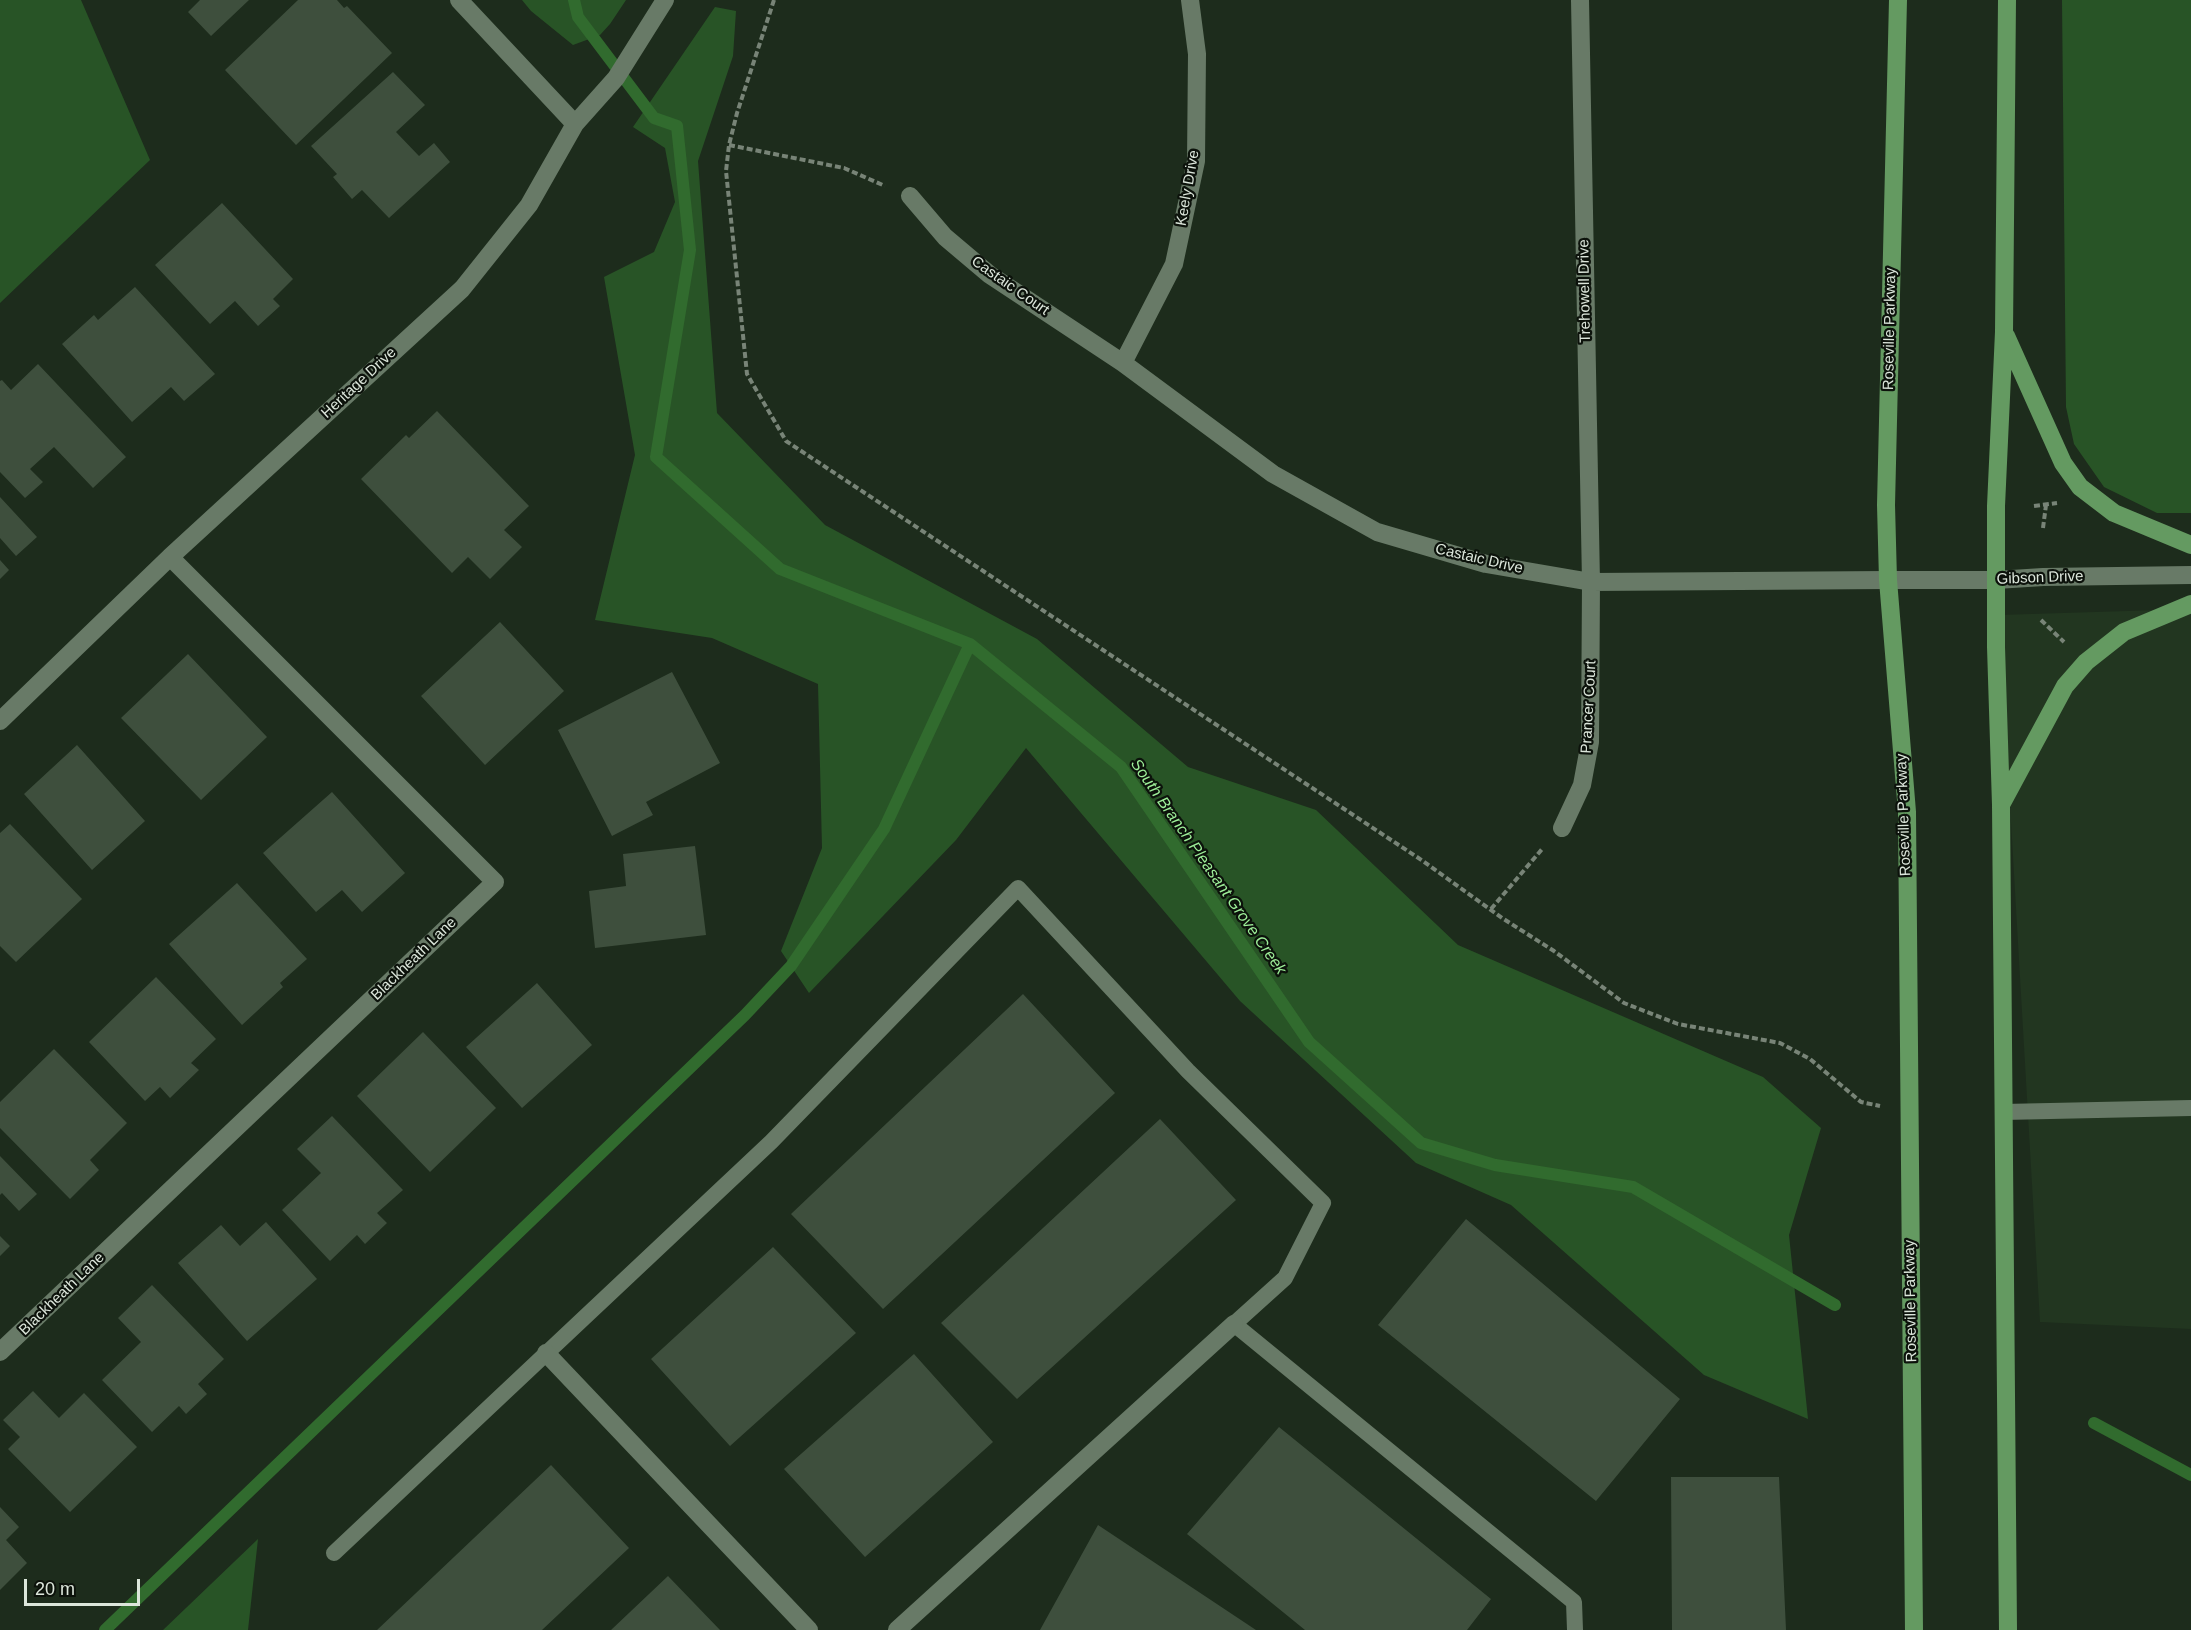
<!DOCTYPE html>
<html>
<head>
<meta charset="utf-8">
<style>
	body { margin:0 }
	#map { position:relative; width:2191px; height:1630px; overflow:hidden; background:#1d2c1c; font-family:Helvetica,sans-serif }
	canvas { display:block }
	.scale { position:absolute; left:24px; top:1579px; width:116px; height:27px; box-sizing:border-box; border:3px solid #dce6db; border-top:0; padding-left:8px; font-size:18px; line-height:21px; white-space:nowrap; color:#dce6db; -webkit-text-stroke:4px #0c120b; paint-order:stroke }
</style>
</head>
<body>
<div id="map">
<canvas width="2191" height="1630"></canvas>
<div class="scale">20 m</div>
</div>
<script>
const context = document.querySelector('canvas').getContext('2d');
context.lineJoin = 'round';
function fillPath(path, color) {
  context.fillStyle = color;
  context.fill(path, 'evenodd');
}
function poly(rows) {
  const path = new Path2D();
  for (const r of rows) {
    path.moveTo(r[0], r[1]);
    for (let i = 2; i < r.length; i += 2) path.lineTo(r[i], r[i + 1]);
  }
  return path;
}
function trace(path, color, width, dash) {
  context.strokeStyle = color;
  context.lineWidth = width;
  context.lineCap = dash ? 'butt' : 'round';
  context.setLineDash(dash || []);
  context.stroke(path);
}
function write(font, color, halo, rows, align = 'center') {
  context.font = font + ' Helvetica,sans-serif';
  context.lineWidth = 4.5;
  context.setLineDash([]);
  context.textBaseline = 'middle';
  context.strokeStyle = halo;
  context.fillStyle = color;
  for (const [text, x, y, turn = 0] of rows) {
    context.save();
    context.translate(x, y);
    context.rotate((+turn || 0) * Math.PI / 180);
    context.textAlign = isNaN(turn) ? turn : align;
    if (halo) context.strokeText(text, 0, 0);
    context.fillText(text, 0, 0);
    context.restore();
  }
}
fillPath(poly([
	[2191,609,2191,1329,2040,1322,1999,615]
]), '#223620');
fillPath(poly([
	[0,0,81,0,150,160,0,303],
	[522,0,626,0,610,24,600,35,573,45,531,11],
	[2062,0,2191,0,2191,513,2157,513,2104,487,2074,444,2066,407],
	[715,7,736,11,733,56,698,161,717,413,825,525,1037,639,1188,767,1316,810,1458,945,1763,1077,1821,1128,1789,1235,1808,1419,1704,1375,1511,1205,1416,1163,1240,1001,1026,748,956,840,809,993,781,951,822,848,818,684,712,638,595,620,635,455,604,277,654,252,675,202,665,148,633,127],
	[258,1539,248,1630,163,1630]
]), '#285426');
trace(poly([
	[574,0,578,17,654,118,677,126,690,250,656,457,780,569,970,644,1121,767,1309,1042,1421,1143,1495,1165,1633,1187,1835,1305],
	[2094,1423,2191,1475],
	[105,1630,745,1015,791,966,884,829,970,644]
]), '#316b2e', 12);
fillPath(poly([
	[200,0,249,0,211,36,188,12],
	[298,0,337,0,344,8,347,6,392,53,296,145,225,70],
	[393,72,425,105,396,132,419,156,434,143,450,162,389,218,362,190,352,199,333,177,337,174,311,146],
	[222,203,293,279,273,299,280,306,258,326,235,301,210,324,155,265],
	[135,287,215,374,184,401,171,387,132,422,62,344,94,315,98,320],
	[38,364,126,457,93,488,54,447,30,469,43,482,25,498,0,472,0,381,2,380,11,390],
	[437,411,529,506,504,530,522,547,490,579,468,557,452,573,361,479,406,435,409,438],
	[0,497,37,537,16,556,0,538],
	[0,560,9,570,0,579],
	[500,622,564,691,485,765,421,696],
	[188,654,267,737,201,800,121,718],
	[672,672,720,763,646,802,653,815,612,836,558,730],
	[77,745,145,821,92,870,24,794],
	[332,792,405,873,362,912,342,890,316,912,263,853],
	[10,824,82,899,16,962,0,946,0,833],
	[695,846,706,935,595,948,589,891,626,886,623,854],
	[237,883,307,959,280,983,283,987,242,1025,169,944],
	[156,977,216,1039,191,1063,199,1070,170,1098,160,1087,145,1101,89,1042],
	[537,983,592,1045,522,1108,466,1047],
	[1023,994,1115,1093,883,1309,791,1214],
	[423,1032,496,1108,430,1172,357,1096],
	[54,1049,127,1123,90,1160,99,1170,70,1199,0,1128,0,1102],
	[332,1116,403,1190,377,1213,387,1223,365,1244,357,1235,330,1261,282,1210,321,1173,297,1149],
	[1160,1119,1236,1200,1017,1399,941,1323],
	[0,1156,37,1194,19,1211,2,1193,0,1195],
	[1466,1219,1680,1399,1596,1501,1378,1325],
	[266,1222,317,1279,247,1341,178,1263,221,1225,240,1246],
	[0,1236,10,1246,0,1256],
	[773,1247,856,1333,730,1446,651,1359],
	[152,1285,224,1359,198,1384,207,1394,186,1414,179,1406,152,1432,102,1380,141,1342,118,1318],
	[914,1354,993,1442,865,1557,784,1469],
	[33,1391,59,1418,84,1393,137,1447,70,1512,8,1449,20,1437,3,1420],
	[1279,1427,1491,1599,1467,1630,1305,1630,1187,1534],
	[551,1465,629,1548,542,1630,377,1630],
	[1671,1477,1779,1477,1786,1630,1672,1630],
	[0,1507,19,1527,6,1540,27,1563,0,1590],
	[1098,1525,1256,1630,1040,1630],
	[668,1576,720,1630,611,1630]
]), '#3e4f3d');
trace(poly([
	[774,0,737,113,729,145,726,171,747,374,786,441,1423,861,1502,918,1554,951,1624,1003,1678,1024,1780,1043,1810,1059,1861,1102,1880,1106],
	[729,145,844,168,885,186],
	[2034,506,2057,503],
	[2043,528,2046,505],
	[2041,620,2064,642],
	[1491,909,1543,848]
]), '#788477', 4, [6, 3]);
trace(poly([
	[2003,1112,2191,1108],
	[334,1553,771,1142,1018,888,1188,1071,1323,1203,1285,1278,1234,1324,1574,1602,1575,1630]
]), '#687a67', 16);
trace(poly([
	[459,0,575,124],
	[910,196,945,237,990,275,1123,363,1273,474,1377,532,1486,564,1591,582,1888,580],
	[1123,363,1174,264,1196,161,1197,54,1190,0],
	[0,721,170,557,462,289,529,205,575,124,616,78,665,0],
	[1562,828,1582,785,1590,742,1591,582,1580,0],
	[0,1352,495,882,170,557],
	[546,1353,809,1630],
	[897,1630,1234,1324]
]), '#687a67', 18);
trace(poly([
	[1888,580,1996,580,2043,577,2191,575]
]), '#687a67', 18);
trace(poly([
	[1898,0,1886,505,1888,580,1907,812,1914,1630],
	[2007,0,2004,332,1996,506,1996,647,2001,805,2008,1630],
	[2006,336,2063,463,2080,487,2114,513,2191,545],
	[2002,803,2065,686,2086,662,2124,632,2191,604]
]), '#649a61', 18);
write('15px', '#dce6db', '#0c120b', [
	["Keely Drive",1188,188,-80],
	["Castaic Court",1010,286,35],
	["Trehowell Drive",1585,291,-91],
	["Roseville Parkway",1890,329,-89],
	["Heritage Drive",359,383,-43],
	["Castaic Drive",1479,559,13],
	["Gibson Drive",2040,578,-2],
	["Prancer Court",1589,707,-87],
	["Roseville Parkway",1904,815,-92],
	["Blackheath Lane",414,959,-44],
	["Blackheath Lane",62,1294,-44],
	["Roseville Parkway",1911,1301,-91]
]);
write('italic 16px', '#9dee98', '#0c120b', [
	["South Branch Pleasant Grove Creek",1208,867,55]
]);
</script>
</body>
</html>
